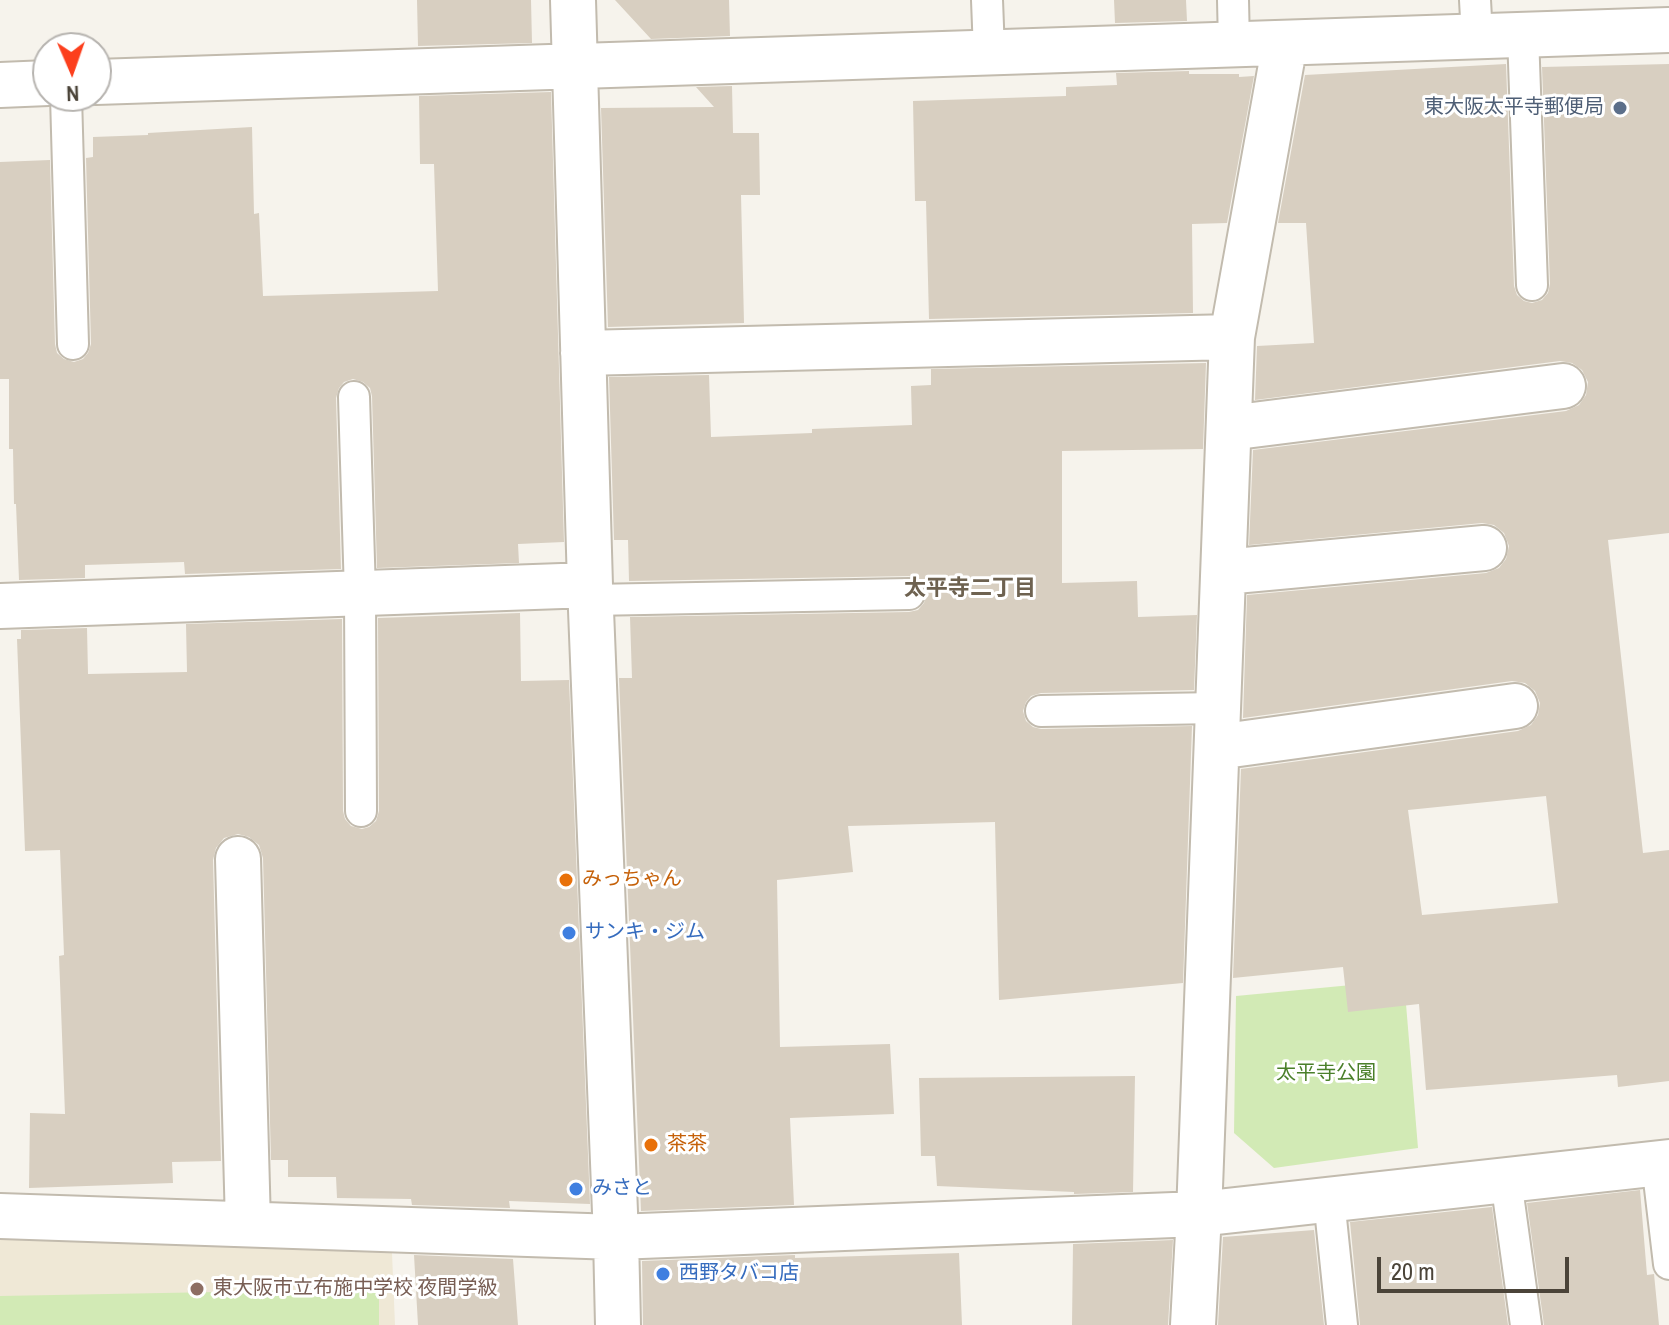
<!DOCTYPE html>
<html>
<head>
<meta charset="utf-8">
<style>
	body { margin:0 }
	#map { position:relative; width:1669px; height:1325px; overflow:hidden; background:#f6f3ec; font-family:"Archivo Narrow",sans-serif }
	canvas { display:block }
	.north { position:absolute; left:32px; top:32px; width:80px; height:80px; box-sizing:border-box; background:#fff; border:2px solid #b7b4b0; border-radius:50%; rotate:178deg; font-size:22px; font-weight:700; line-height:32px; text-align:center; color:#4b4439 }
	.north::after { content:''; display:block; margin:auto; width:28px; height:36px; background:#fc3f1d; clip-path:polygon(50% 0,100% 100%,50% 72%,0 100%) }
	.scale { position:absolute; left:1377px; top:1257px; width:192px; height:36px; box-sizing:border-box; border:4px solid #4b4439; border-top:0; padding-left:10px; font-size:24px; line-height:28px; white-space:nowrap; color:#4b4439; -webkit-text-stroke:6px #fff; paint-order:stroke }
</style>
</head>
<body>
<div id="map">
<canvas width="1669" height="1325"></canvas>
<div class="north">N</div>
<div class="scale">20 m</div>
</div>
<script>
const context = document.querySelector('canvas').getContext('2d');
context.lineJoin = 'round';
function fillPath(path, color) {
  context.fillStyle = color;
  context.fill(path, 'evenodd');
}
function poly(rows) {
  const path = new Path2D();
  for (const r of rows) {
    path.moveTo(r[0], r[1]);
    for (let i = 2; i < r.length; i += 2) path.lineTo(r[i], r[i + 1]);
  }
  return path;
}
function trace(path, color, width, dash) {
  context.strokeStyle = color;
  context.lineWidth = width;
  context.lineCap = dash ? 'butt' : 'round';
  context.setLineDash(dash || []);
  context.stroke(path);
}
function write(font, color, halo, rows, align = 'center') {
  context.font = font + ' "Archivo Narrow","Noto Sans JP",sans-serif';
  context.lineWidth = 6;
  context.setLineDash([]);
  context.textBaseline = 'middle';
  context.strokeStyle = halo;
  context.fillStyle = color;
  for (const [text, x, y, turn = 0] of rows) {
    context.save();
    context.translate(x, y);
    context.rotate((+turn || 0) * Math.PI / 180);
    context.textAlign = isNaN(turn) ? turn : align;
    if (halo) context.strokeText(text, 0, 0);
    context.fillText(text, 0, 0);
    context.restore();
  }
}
fillPath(poly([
	[0,1226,392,1253,395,1325,0,1325]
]), '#efe8d6');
fillPath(poly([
	[1404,980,1418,1148,1274,1168,1234,1133,1236,996],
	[379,1289,379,1325,0,1325,0,1296]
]), '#d2eab5');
fillPath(poly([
	[417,0,531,0,532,43,418,46],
	[615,0,729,0,730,36,651,39],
	[1114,0,1186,0,1187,21,1115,23],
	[1506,64,1514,286,1517,295,1524,301,1532,303,1542,300,1548,293,1550,284,1542,67,1669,64,1669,533,1608,540,1643,853,1669,850,1669,1081,1618,1087,1617,1075,1426,1090,1419,1004,1348,1012,1343,967,1233,978,1241,769,1518,731,1531,725,1538,715,1540,703,1535,691,1525,683,1512,681,1243,718,1247,595,1486,573,1499,568,1506,559,1509,546,1504,533,1494,525,1482,523,1249,545,1253,450,1566,411,1579,405,1586,395,1588,382,1582,370,1572,363,1560,361,1255,400,1257,346,1314,343,1306,223,1278,223,1305,75],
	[1546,796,1558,903,1422,915,1408,810],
	[1189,71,1189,74,1239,74,1239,77,1254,76,1227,223,1192,224,1193,313,929,319,926,201,915,201,913,101,1066,96,1066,87,1117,85,1116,73],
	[732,86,733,133,759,133,760,195,741,195,744,323,608,327,601,108,714,107,696,87],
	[551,92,564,542,518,544,519,563,377,568,372,396,370,388,363,382,353,379,344,382,339,388,336,398,341,569,185,574,184,562,85,565,85,578,19,580,16,504,14,504,13,449,9,449,9,379,0,379,0,162,50,160,55,344,57,353,64,359,74,362,83,359,88,353,91,344,86,158,93,157,93,137,148,135,148,133,252,127,254,214,259,213,263,296,438,291,434,164,420,164,419,96],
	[1206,363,1203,449,1062,451,1062,583,1137,581,1138,617,1197,615,1194,690,1041,693,1031,696,1026,702,1023,711,1026,721,1033,727,1041,729,1192,726,1183,983,999,1000,995,822,848,826,853,872,777,880,780,1047,890,1044,894,1114,790,1118,794,1205,641,1211,619,678,632,678,630,617,909,612,918,610,924,603,927,593,925,585,918,579,909,576,629,581,628,540,614,540,609,377,709,375,711,437,812,433,812,429,912,425,911,386,931,385,931,369],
	[520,613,521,681,569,680,590,1204,509,1201,510,1208,412,1205,411,1199,337,1198,336,1177,288,1177,288,1160,271,1160,263,858,259,845,249,837,238,834,224,838,216,848,213,860,221,1161,172,1162,173,1183,29,1188,30,1113,65,1114,59,956,64,955,60,850,25,851,17,639,21,639,21,630,87,628,88,674,187,672,186,624,342,619,343,811,345,819,351,826,362,829,369,827,376,821,379,811,378,618],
	[1135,1076,1133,1192,1074,1194,1074,1192,937,1186,935,1156,921,1156,919,1078],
	[1640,1190,1647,1275,1654,1274,1659,1325,1544,1325,1527,1203],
	[1492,1207,1508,1325,1360,1325,1350,1222],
	[1314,1230,1324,1325,1218,1325,1223,1237],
	[1173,1240,1168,1325,1072,1325,1073,1244],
	[959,1253,962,1325,643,1325,642,1261,795,1255,795,1258],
	[414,1255,513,1259,518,1325,418,1325]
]), '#d8cfc1');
const lane = poly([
	[987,0,989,52],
	[1233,0,1234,45],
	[1475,0,1477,37],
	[1523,35,1532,285],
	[66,96,73,344],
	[354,397,360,593,361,811],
	[591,600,909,594],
	[1041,711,1218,708],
	[1657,1163,1669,1264],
	[1506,1180,1526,1325],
	[1329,1199,1342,1325]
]);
const street = poly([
	[573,0,590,585,616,1237,618,1325],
	[96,82,1669,30],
	[0,85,48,83],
	[583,353,1232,337],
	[1229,428,1563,386],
	[1224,572,1484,548],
	[0,606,590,585],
	[1217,747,1515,706],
	[238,859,248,1224],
	[0,1216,616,1237,1199,1214,1669,1162],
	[1193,1325,1199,1214,1232,337,1285,43]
]);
trace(lane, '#c2bbae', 34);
trace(street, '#c2bbae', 48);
trace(lane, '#fff', 30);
trace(street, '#fff', 44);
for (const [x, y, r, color] of [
	[1620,108,8,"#5c6f8a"],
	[566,880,8,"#e8710a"],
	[569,933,8,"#3f7fe0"],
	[651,1145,8,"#e8710a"],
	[576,1189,8,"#3f7fe0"],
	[663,1274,8,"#3f7fe0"],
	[197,1289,8,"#8d6e63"]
]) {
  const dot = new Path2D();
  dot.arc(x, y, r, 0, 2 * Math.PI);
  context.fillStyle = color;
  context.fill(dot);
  trace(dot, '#fff', 3);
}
write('20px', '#4e5e75', '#fff', [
	["東大阪太平寺郵便局",1604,108]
], 'right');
write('20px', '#c56008', '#fff', [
	["みっちゃん",582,880],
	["茶茶",667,1145]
], 'left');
write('20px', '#366cbe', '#fff', [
	["サンキ・ジム",585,933],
	["みさと",592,1189],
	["西野タバコ店",679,1274]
], 'left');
write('20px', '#4a7f2a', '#fff', [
	["太平寺公園",1326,1074]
]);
write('20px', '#785e54', '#fff', [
	["東大阪市立布施中学校 夜間学級",213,1289]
], 'left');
write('bold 22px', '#6e6250', '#fff', [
	["太平寺二丁目",970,589]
]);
</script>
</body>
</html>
